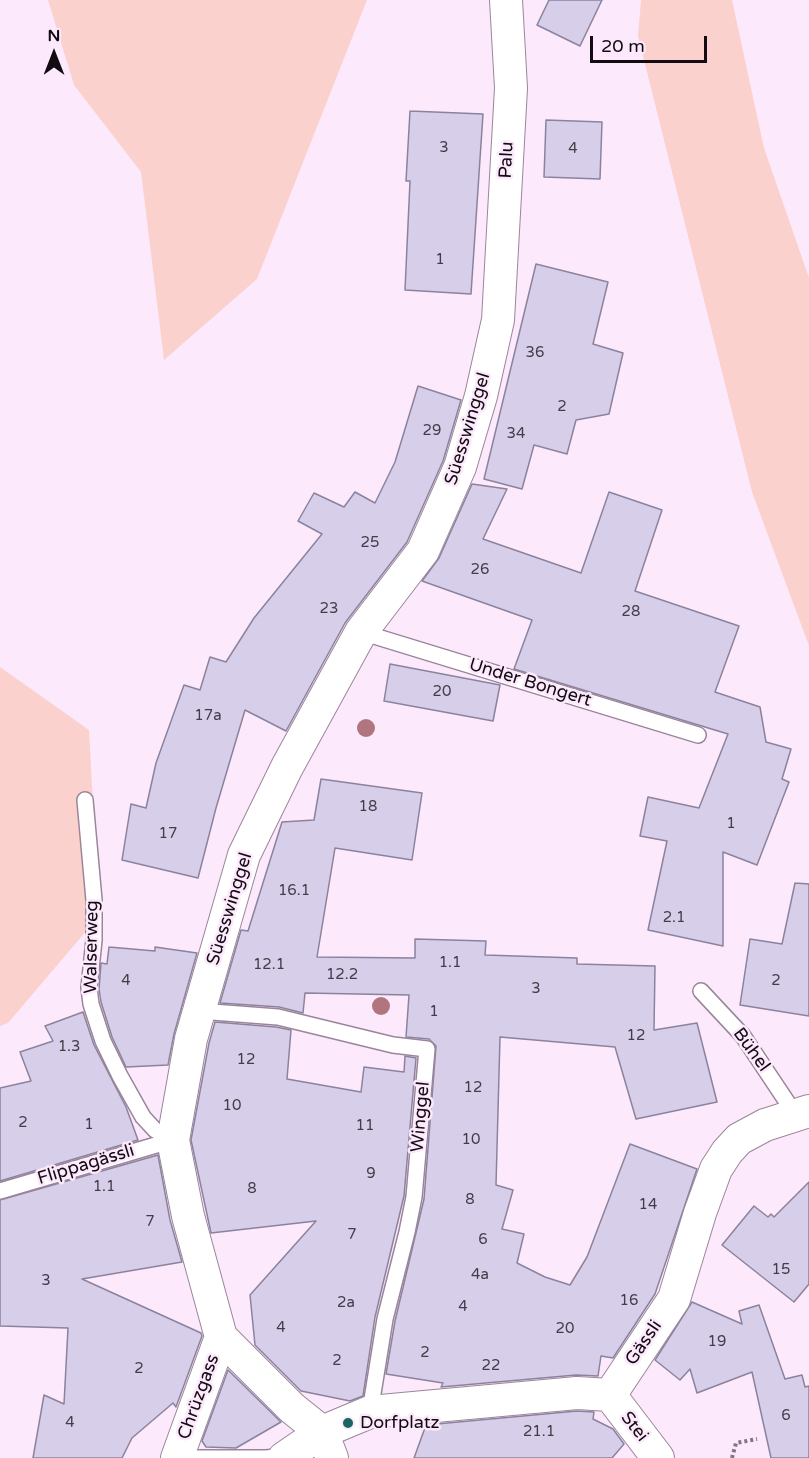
<!DOCTYPE html>
<html>
<head>
<meta charset="utf-8">
<style>
	body { margin:0 }
	#map { position:relative; width:809px; height:1458px; overflow:hidden; background:#fde9fc; font-family:"Varela Round",sans-serif }
	canvas { display:block }
	.north { position:absolute; left:24px; top:24px; width:60px; height:60px; -webkit-text-stroke:4px #fde9fc; paint-order:stroke; rotate:0deg; font-size:16px; font-weight:700; line-height:24px; text-align:center; color:#130b12 }
	.north::after { content:''; display:block; margin:auto; width:21px; height:27px; background:#130b12; clip-path:polygon(50% 0,100% 100%,50% 72%,0 100%) }
	.scale { position:absolute; left:590px; top:36px; width:117px; height:27px; box-sizing:border-box; border:3px solid #130b12; border-top:0; padding-left:8px; font-size:18px; line-height:21px; white-space:nowrap; color:#130b12; -webkit-text-stroke:4px #fde9fc; paint-order:stroke }
</style>
</head>
<body>
<div id="map">
<canvas width="809" height="1458"></canvas>
<div class="north">N</div>
<div class="scale">20 m</div>
</div>
<script>
const context = document.querySelector('canvas').getContext('2d');
context.lineJoin = 'round';
function fillPath(path, color) {
  context.fillStyle = color;
  context.fill(path, 'evenodd');
}
function poly(rows) {
  const path = new Path2D();
  for (const r of rows) {
    path.moveTo(r[0], r[1]);
    for (let i = 2; i < r.length; i += 2) path.lineTo(r[i], r[i + 1]);
  }
  return path;
}
function trace(path, color, width, dash) {
  context.strokeStyle = color;
  context.lineWidth = width;
  context.lineCap = dash ? 'butt' : 'round';
  context.setLineDash(dash || []);
  context.stroke(path);
}
function write(font, color, halo, rows, align = 'center') {
  context.font = font + ' "Varela Round",sans-serif';
  context.lineWidth = 5;
  context.setLineDash([]);
  context.textBaseline = 'middle';
  context.strokeStyle = halo;
  context.fillStyle = color;
  for (const [text, x, y, turn = 0] of rows) {
    context.save();
    context.translate(x, y);
    context.rotate((+turn || 0) * Math.PI / 180);
    context.textAlign = isNaN(turn) ? turn : align;
    if (halo) context.strokeText(text, 0, 0);
    context.fillText(text, 0, 0);
    context.restore();
  }
}
fillPath(poly([
	[48,0,367,0,257,279,164,360,141,172,74,85],
	[641,0,732,0,764,148,809,278,809,646,752,492,638,36],
	[0,667,89,730,99,916,8,1023,0,1026]
]), '#fbd1ce');
const building = poly([
	[549,0,602,0,580,46,537,25,549,0],
	[410,111,483,114,471,294,405,290,410,181,406,181,410,111],
	[546,120,602,122,600,179,544,177,546,120],
	[536,264,608,282,593,344,623,353,609,414,576,420,567,454,534,445,522,489,484,479,536,264],
	[418,386,461,400,443,461,407,542,345,623,286,731,245,710,216,808,198,878,122,860,131,804,146,808,156,763,184,685,200,690,210,657,226,662,254,618,322,534,298,521,314,493,344,507,355,492,375,503,395,462,418,386],
	[472,484,507,489,483,539,581,573,609,492,662,510,635,591,739,626,715,692,760,707,766,742,791,749,782,779,789,782,757,865,723,852,723,946,648,930,667,841,640,836,648,797,699,808,728,734,514,669,532,620,422,581,439,558,472,484],
	[390,664,500,685,493,721,384,701,390,664],
	[321,779,422,793,412,860,335,848,317,957,415,958,415,939,486,941,485,955,577,958,577,964,655,966,654,1030,697,1023,717,1102,636,1119,615,1047,500,1037,496,1185,513,1190,502,1229,524,1234,517,1263,545,1277,570,1285,587,1257,630,1144,697,1169,655,1294,613,1358,601,1356,598,1376,576,1375,441,1387,443,1383,386,1374,395,1321,424,1199,436,1046,429,1039,406,1037,409,995,305,993,303,1013,279,1007,220,1003,241,930,248,931,282,822,314,820,321,779],
	[795,883,809,884,809,1016,740,1005,750,939,782,944,795,883],
	[109,947,155,951,155,947,197,953,174,1034,168,1065,126,1067,112,1037,101,1002,99,989,101,963,107,964,109,947],
	[83,1012,94,1045,126,1107,138,1140,0,1181,0,1088,31,1081,20,1052,53,1041,45,1026,83,1012],
	[215,1022,276,1027,291,1030,287,1079,361,1092,364,1067,404,1072,405,1056,416,1058,404,1196,375,1317,363,1396,350,1401,301,1391,255,1345,250,1295,316,1221,211,1233,191,1140,209,1043,215,1022],
	[158,1155,170,1220,182,1262,82,1279,201,1333,202,1336,176,1407,173,1403,132,1438,122,1458,33,1458,44,1395,64,1404,68,1328,0,1326,0,1200,158,1155],
	[809,1182,809,1284,794,1302,722,1245,754,1206,768,1217,771,1214,774,1217,809,1182],
	[692,1302,742,1324,739,1311,759,1305,785,1379,802,1375,805,1387,809,1386,809,1458,771,1458,752,1372,697,1393,690,1369,680,1380,655,1360,692,1302],
	[228,1370,281,1422,236,1448,206,1447,202,1441,228,1370],
	[577,1411,594,1412,593,1419,613,1429,624,1444,612,1458,414,1458,426,1425,577,1411]
]);
fillPath(building, '#d7ceea');
trace(building, '#8b839d', 1.5);
const service = poly([
	[361,632,698,735],
	[85,800,94,900,94,940,89,988,91,1004,103,1041,120,1076,143,1117,155,1130,173,1140],
	[701,991,743,1036,795,1114],
	[199,1011,278,1017,393,1045,427,1049,414,1197,407,1232,385,1319,370,1412],
	[0,1191,173,1140],
	[177,1458,266,1458,286,1456]
]);
const minor = poly([
	[610,1395,658,1458],
	[177,1458,221,1337],
	[284,1458,322,1432,292,1408,221,1337,188,1216,173,1140,191,1039,244,855,287,767,361,632,423,551,460,467,481,396,498,320,511,88,506,0],
	[332,1458,322,1432,370,1412,577,1393,610,1395,674,1299,700,1213,716,1169,727,1152,739,1139,765,1125,809,1111]
]);
trace(service, '#9b859a', 18);
trace(minor, '#9b859a', 34);
trace(poly([
	[732,1458,736,1443,757,1439]
]), '#837682', 4, [3, 3]);
trace(service, '#fff', 15);
trace(minor, '#fff', 32);
context.fillStyle = '#b17580';
for (const [x, y] of [
	[366,728],
	[381,1006]
]) {
  context.beginPath();
  context.arc(x, y, 9, 0, 2 * Math.PI);
  context.fill();
}
for (const [x, y, r, color] of [
	[348,1423,6,"#19655f"]
]) {
  const dot = new Path2D();
  dot.arc(x, y, r, 0, 2 * Math.PI);
  context.fillStyle = color;
  context.fill(dot);
  trace(dot, '#fde9fc', 2);
}
write('15px', '#443c48', null, [
	["3",444,148],
	["4",573,149],
	["1",440,260],
	["36",535,353],
	["2",562,407],
	["29",432,431],
	["34",516,434],
	["25",370,543],
	["26",480,570],
	["23",329,609],
	["28",631,612],
	["20",442,692],
	["17a",208,716],
	["18",368,807],
	["1",731,824],
	["17",168,834],
	["16.1",294,891],
	["2.1",674,918],
	["1.1",450,963],
	["12.1",269,965],
	["12.2",342,975],
	["4",126,981],
	["2",776,981],
	["3",536,989],
	["1",434,1012],
	["12",636,1036],
	["1.3",69,1047],
	["12",246,1060],
	["12",473,1088],
	["10",232,1106],
	["2",23,1123],
	["1",89,1125],
	["11",365,1126],
	["10",471,1140],
	["9",371,1174],
	["1.1",104,1187],
	["8",252,1189],
	["8",470,1200],
	["14",648,1205],
	["7",150,1222],
	["7",352,1235],
	["6",483,1240],
	["15",781,1270],
	["4a",480,1275],
	["3",46,1281],
	["16",629,1301],
	["2a",346,1303],
	["4",463,1307],
	["4",281,1328],
	["20",565,1329],
	["19",717,1342],
	["2",425,1353],
	["2",337,1361],
	["22",491,1366],
	["2",139,1369],
	["6",786,1416],
	["4",70,1423],
	["21.1",539,1432]
]);
write('18px', '#130b12', '#fde9fc', [
	["Palu",507,160,-87],
	["Süesswinggel",468,429,-73],
	["Under Bongert",530,683,17],
	["Süesswinggel",230,909,-73],
	["Walserweg",92,947,-89],
	["Bühel",751,1050,54],
	["Winggel",421,1117,-85],
	["Flippagässli",86,1165,-17],
	["Gässli",644,1343,-56],
	["Chrüzgass",199,1397,-70],
	["Stei",634,1427,52]
]);
write('18px', '#130b12', '#fde9fc', [
	["Dorfplatz",360,1423]
], 'left');
</script>
</body>
</html>
